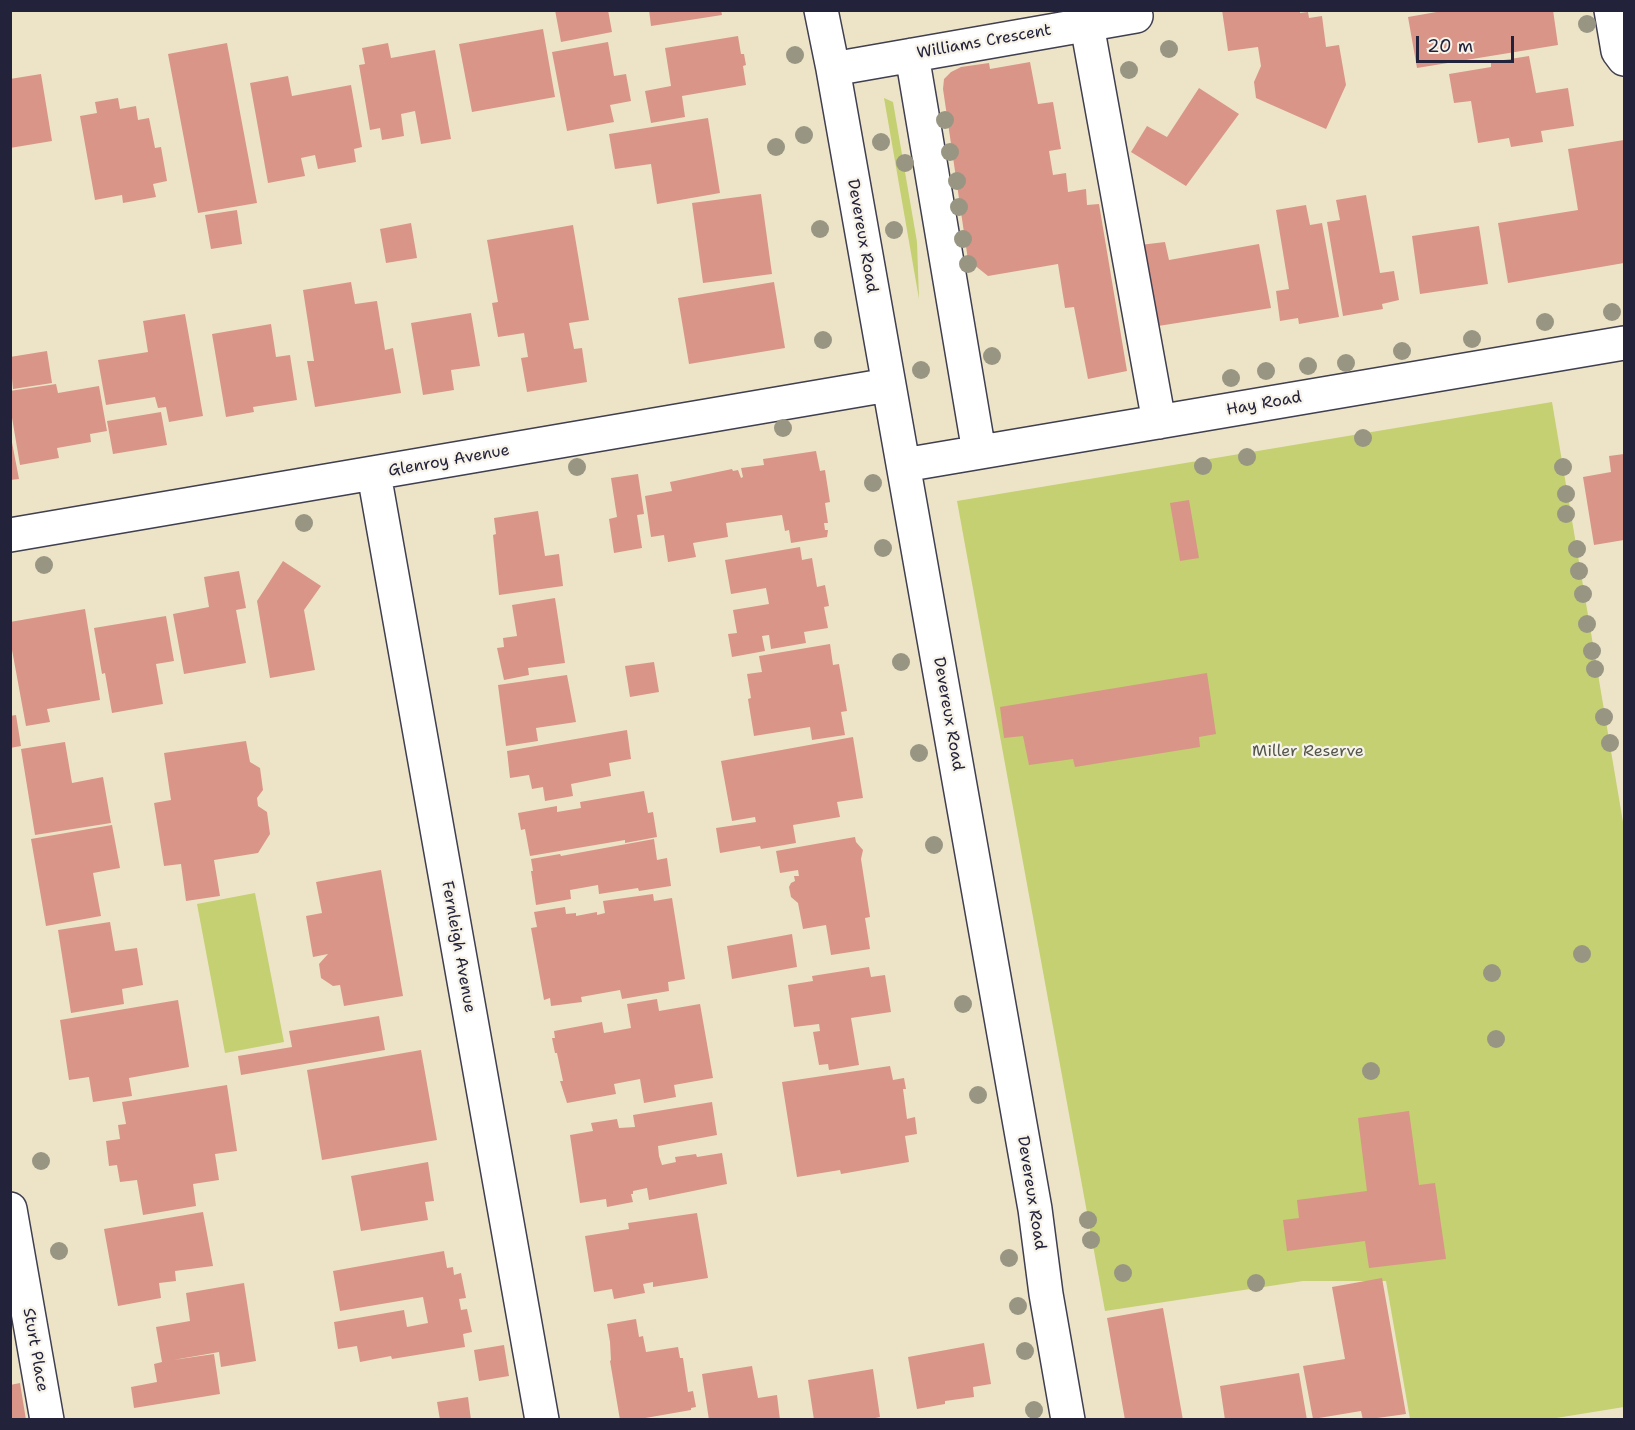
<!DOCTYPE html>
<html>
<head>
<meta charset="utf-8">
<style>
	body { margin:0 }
	#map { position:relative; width:1635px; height:1430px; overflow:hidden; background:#ede4c7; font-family:"Shantell Sans",sans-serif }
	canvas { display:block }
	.frame { position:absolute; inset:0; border:12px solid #22223b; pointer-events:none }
	.scale { position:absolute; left:1416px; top:36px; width:98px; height:27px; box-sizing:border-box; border:3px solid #22223b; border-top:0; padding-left:8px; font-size:18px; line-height:21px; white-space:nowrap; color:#22223b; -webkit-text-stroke:4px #f7f3e8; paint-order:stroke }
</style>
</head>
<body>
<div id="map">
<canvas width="1635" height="1430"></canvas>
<div class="frame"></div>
<div class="scale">20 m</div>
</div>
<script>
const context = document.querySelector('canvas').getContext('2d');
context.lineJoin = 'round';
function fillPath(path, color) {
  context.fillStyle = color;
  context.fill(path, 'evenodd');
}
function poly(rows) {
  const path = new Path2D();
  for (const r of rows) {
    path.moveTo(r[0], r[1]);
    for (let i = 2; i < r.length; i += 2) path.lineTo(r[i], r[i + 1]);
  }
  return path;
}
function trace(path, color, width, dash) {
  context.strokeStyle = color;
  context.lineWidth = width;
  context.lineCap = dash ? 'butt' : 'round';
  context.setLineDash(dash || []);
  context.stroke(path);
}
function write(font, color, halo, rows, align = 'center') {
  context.font = font + ' "Shantell Sans",sans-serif';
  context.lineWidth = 4.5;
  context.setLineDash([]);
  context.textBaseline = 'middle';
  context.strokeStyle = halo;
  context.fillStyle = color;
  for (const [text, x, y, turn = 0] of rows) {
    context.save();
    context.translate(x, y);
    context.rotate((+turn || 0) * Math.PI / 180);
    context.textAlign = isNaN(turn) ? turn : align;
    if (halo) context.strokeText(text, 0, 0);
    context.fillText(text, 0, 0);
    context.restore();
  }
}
fillPath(poly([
	[884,98,893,102,917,242,919,299],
	[1552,402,1624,828,1624,1407,1550,1419,1410,1419,1386,1281,1303,1281,1105,1311,957,501],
	[255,893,284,1042,225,1053,197,904]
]), '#c4d072');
fillPath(poly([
	[555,10,608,10,612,32,561,42],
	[649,10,721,10,722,15,651,26],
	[1222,10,1300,10,1300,13,1308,12,1309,18,1322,16,1326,47,1339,45,1346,85,1326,129,1256,98,1254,82,1261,66,1258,47,1228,51],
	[1448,10,1553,10,1558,45,1417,68,1408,17],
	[543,29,555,97,472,112,459,44],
	[738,36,741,54,744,54,746,65,743,66,746,85,682,96,685,117,651,123,645,91,671,86,665,48],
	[608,42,614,76,626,74,631,101,610,105,614,122,567,131,552,52],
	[227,43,257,203,198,213,168,54],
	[388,43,391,58,435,50,451,139,421,144,415,111,401,114,404,136,382,140,380,128,370,130,359,65,365,64,362,48],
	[1529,56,1536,93,1568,88,1574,126,1541,131,1543,142,1511,147,1509,138,1478,143,1471,101,1454,103,1449,74,1491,67,1491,62],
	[1030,62,1038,104,1053,102,1061,149,1049,151,1053,175,1066,173,1068,192,1086,189,1087,205,1099,204,1127,371,1088,379,1074,307,1065,308,1058,264,988,276,968,260,943,89,944,79,951,72,961,67,989,63,990,69],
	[41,74,52,141,10,148,10,79],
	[288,76,292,96,351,85,362,147,354,149,356,162,318,169,315,155,301,158,305,176,268,183,250,83],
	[1199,88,1239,114,1186,186,1131,152,1147,126,1167,137],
	[118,98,120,109,136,106,138,120,149,118,155,148,161,147,167,181,153,184,156,197,123,203,122,195,95,200,80,116,97,113,95,102],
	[708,118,720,193,657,204,651,164,615,169,609,134],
	[1624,140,1624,263,1508,283,1498,223,1578,210,1568,149],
	[761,194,772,274,703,283,692,203],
	[1366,195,1380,273,1394,271,1399,300,1382,304,1383,309,1343,316,1327,222,1340,220,1336,200],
	[1306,205,1310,225,1322,223,1339,317,1299,324,1298,318,1280,321,1276,291,1289,289,1276,210],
	[237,210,242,244,211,249,205,215],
	[411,223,417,258,386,263,380,229],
	[573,225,589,320,569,323,574,349,582,348,587,382,527,392,521,358,528,357,524,333,498,337,492,303,498,302,487,240],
	[1479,226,1488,284,1420,294,1412,236],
	[1165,242,1169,260,1259,244,1271,308,1152,327,1140,245],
	[351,282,355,304,377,301,385,350,393,348,401,393,315,407,307,361,314,361,303,290],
	[774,282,785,348,689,364,678,298],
	[471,313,480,366,451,370,454,390,423,395,411,323],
	[185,314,203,416,169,422,166,407,158,408,155,397,106,405,98,360,148,352,143,321],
	[271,324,276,357,290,355,297,400,253,407,254,412,226,417,212,334],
	[47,351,52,383,13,389,10,357],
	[56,384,58,393,99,386,107,431,90,434,91,442,57,448,59,458,20,465,10,406,10,391],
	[161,412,167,445,113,454,107,421],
	[10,432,19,479,10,480],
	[816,451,820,471,825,470,830,502,825,503,828,523,824,523,825,530,828,530,827,537,791,543,789,530,785,531,782,515,726,523,728,537,693,543,696,557,668,562,664,535,651,537,645,496,672,491,670,482,732,469,733,471,738,470,741,478,743,477,741,468,764,465,763,459],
	[1624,454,1624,540,1594,545,1583,477,1611,472,1609,456],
	[638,474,644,514,637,515,642,548,614,553,609,519,617,517,611,478],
	[1189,500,1199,558,1180,561,1170,503],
	[538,511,545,556,559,554,563,586,499,595,493,535,496,534,494,518],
	[800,547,802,560,812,558,817,587,825,585,829,606,824,607,828,628,804,632,806,643,771,649,769,635,762,636,765,651,732,657,728,634,737,633,733,610,769,604,766,588,731,594,725,560],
	[283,561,321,586,304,610,315,670,270,678,257,601],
	[239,571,246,608,236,610,246,663,184,674,173,614,209,607,204,577],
	[555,598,565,663,528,668,529,675,504,680,497,648,504,647,503,638,517,636,512,605],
	[85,609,100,700,47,709,50,722,26,726,10,639,10,622],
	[166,616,174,661,156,664,163,704,112,713,105,673,102,674,94,628],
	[830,644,833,665,839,664,847,711,841,712,845,735,812,740,810,727,754,736,748,699,751,698,747,674,762,672,759,656],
	[654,662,659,692,630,697,625,666],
	[1207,673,1216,734,1199,737,1200,747,1075,767,1073,759,1029,765,1023,736,1004,738,1000,707],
	[567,675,576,722,536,728,538,741,506,746,498,685],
	[16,715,21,746,10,748,10,716],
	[627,730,631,759,609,763,611,776,571,784,573,796,545,801,543,787,532,789,529,775,510,778,507,751],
	[853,737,863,798,837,802,840,817,793,825,796,843,761,849,760,846,720,853,716,828,756,822,755,817,732,821,721,761],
	[246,741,250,762,260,768,263,790,257,798,258,806,267,812,270,834,258,853,214,860,220,896,186,901,181,864,164,866,154,803,171,800,164,753],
	[65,742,72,783,103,777,111,823,35,835,21,749],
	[644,791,648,813,653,812,657,837,625,843,625,840,530,856,525,829,521,830,518,813,557,806,557,812,581,808,580,802],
	[112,825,120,868,93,873,101,916,46,926,31,839],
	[855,837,856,842,863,850,861,859,870,917,865,918,870,949,831,955,826,925,803,929,798,903,791,897,789,887,791,883,795,881,794,876,799,876,798,870,780,873,776,851],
	[654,839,657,860,667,858,671,886,639,891,638,888,599,894,598,885,570,890,571,899,536,905,531,871,533,871,531,859,560,854,561,856],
	[381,870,403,996,344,1006,340,985,333,986,321,978,319,964,328,954,313,957,306,916,322,913,316,882],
	[653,894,654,901,672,898,685,979,668,982,669,991,622,999,620,990,581,997,582,1002,551,1006,550,998,544,1000,531,928,537,927,534,912,565,907,566,914,576,913,576,916,597,912,597,915,605,913,603,901],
	[110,922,115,951,137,948,143,985,122,989,124,1004,71,1013,58,930],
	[792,934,797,967,732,979,727,946],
	[869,967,871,977,885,975,891,1012,851,1018,859,1065,829,1070,828,1064,819,1065,813,1032,820,1031,819,1024,794,1027,788,985,813,981,812,976],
	[657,999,659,1011,700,1004,713,1078,674,1085,676,1097,644,1103,640,1079,614,1084,616,1094,567,1103,560,1081,563,1081,557,1053,555,1053,552,1038,555,1038,554,1031,602,1022,604,1033,631,1028,627,1004],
	[178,1000,189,1067,129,1078,132,1096,93,1102,89,1077,69,1080,60,1020],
	[379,1016,385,1050,241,1075,238,1056,292,1047,289,1031],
	[421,1050,437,1140,322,1160,307,1070],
	[890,1066,893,1080,904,1078,906,1089,903,1089,907,1119,915,1117,917,1134,905,1136,909,1162,841,1174,840,1170,797,1177,782,1082],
	[227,1085,237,1151,215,1154,219,1180,193,1184,196,1206,143,1215,137,1180,120,1182,117,1165,109,1166,106,1141,120,1139,118,1125,126,1124,122,1102],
	[712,1102,717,1135,658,1146,659,1156,662,1165,676,1162,675,1157,696,1154,697,1157,722,1153,727,1184,649,1200,647,1188,633,1191,633,1194,631,1194,633,1202,607,1207,606,1199,580,1203,570,1135,593,1131,591,1123,617,1119,619,1128,635,1127,633,1115],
	[1409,1111,1419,1185,1435,1183,1446,1259,1369,1268,1365,1241,1287,1251,1283,1220,1299,1218,1297,1200,1367,1191,1358,1118],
	[428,1162,434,1201,425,1202,428,1220,361,1231,351,1176],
	[203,1212,213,1266,175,1271,176,1281,159,1283,161,1298,118,1306,104,1229],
	[697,1213,708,1278,653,1287,653,1282,643,1284,645,1293,614,1299,612,1289,594,1292,585,1236,629,1229,628,1223],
	[444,1251,447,1268,453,1267,454,1275,461,1273,466,1298,459,1299,461,1310,467,1309,472,1332,463,1334,465,1347,392,1359,391,1356,360,1362,357,1346,338,1349,334,1322,404,1310,407,1327,428,1323,423,1297,340,1311,333,1271],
	[1382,1278,1406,1414,1363,1420,1361,1411,1313,1419,1303,1366,1345,1359,1332,1287],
	[244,1283,256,1361,221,1367,219,1352,173,1360,214,1354,220,1394,134,1408,131,1387,157,1382,154,1364,162,1362,156,1327,190,1321,186,1293],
	[1163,1308,1183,1420,1125,1420,1107,1318],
	[636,1319,639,1337,643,1336,646,1352,678,1347,680,1358,683,1358,688,1392,693,1391,696,1407,691,1408,691,1410,634,1420,620,1420,610,1361,611,1360,610,1342,607,1324],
	[984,1343,991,1384,973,1387,974,1397,945,1401,945,1404,917,1409,908,1357],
	[504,1345,509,1376,479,1381,474,1350],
	[752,1366,758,1398,777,1395,780,1420,709,1420,702,1374],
	[873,1369,880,1417,867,1420,814,1420,808,1380],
	[1299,1373,1307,1420,1225,1420,1220,1386],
	[20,1383,26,1420,10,1420,10,1385],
	[468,1397,471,1420,440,1420,437,1402]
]), '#d99588');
const minor = poly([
	[821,10,833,69,1035,1209,1046,1294,1068,1420],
	[1611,10,1618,51,1624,59],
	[1087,25,1159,422],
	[912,55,979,452],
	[833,69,1136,16],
	[904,465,1624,343],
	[374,474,542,1420],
	[10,535,888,385],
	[10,1209,47,1420]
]);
trace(minor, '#403f50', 36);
trace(minor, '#fff', 33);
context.fillStyle = '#989683';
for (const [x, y] of [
	[1587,24],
	[1169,49],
	[795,55],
	[1129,70],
	[945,120],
	[804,135],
	[881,142],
	[776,147],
	[950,152],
	[905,163],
	[957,181],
	[959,207],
	[820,229],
	[894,230],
	[963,239],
	[968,264],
	[1612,312],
	[1545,322],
	[1472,339],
	[823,340],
	[1402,351],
	[992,356],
	[1346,363],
	[1308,366],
	[921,370],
	[1266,371],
	[1231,378],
	[783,428],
	[1363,438],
	[1247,457],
	[1203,466],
	[577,467],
	[1563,467],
	[873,483],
	[1566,494],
	[1566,514],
	[304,523],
	[883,548],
	[1577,549],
	[44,565],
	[1579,571],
	[1583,594],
	[1587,624],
	[1592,651],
	[901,662],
	[1595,669],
	[1604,717],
	[1610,743],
	[919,753],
	[934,845],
	[1582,954],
	[1492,973],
	[963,1004],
	[1496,1039],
	[1371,1071],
	[978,1095],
	[41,1161],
	[1088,1220],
	[1091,1240],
	[59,1251],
	[1009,1258],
	[1123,1273],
	[1256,1283],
	[1018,1306],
	[1025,1351],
	[1034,1410]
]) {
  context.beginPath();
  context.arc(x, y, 9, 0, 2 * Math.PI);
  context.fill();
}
write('16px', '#22223b', '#f7f3e8', [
	["Williams Crescent",984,42,-10],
	["Devereux Road",862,236,80],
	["Hay Road",1264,404,-10],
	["Glenroy Avenue",449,461,-10],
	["Devereux Road",948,714,80],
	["Fernleigh Avenue",458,947,80],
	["Devereux Road",1031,1193,81],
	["Sturt Place",35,1350,80]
]);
write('16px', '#53564c', '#f7f3e8', [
	["Miller Reserve",1308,752]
]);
</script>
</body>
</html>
